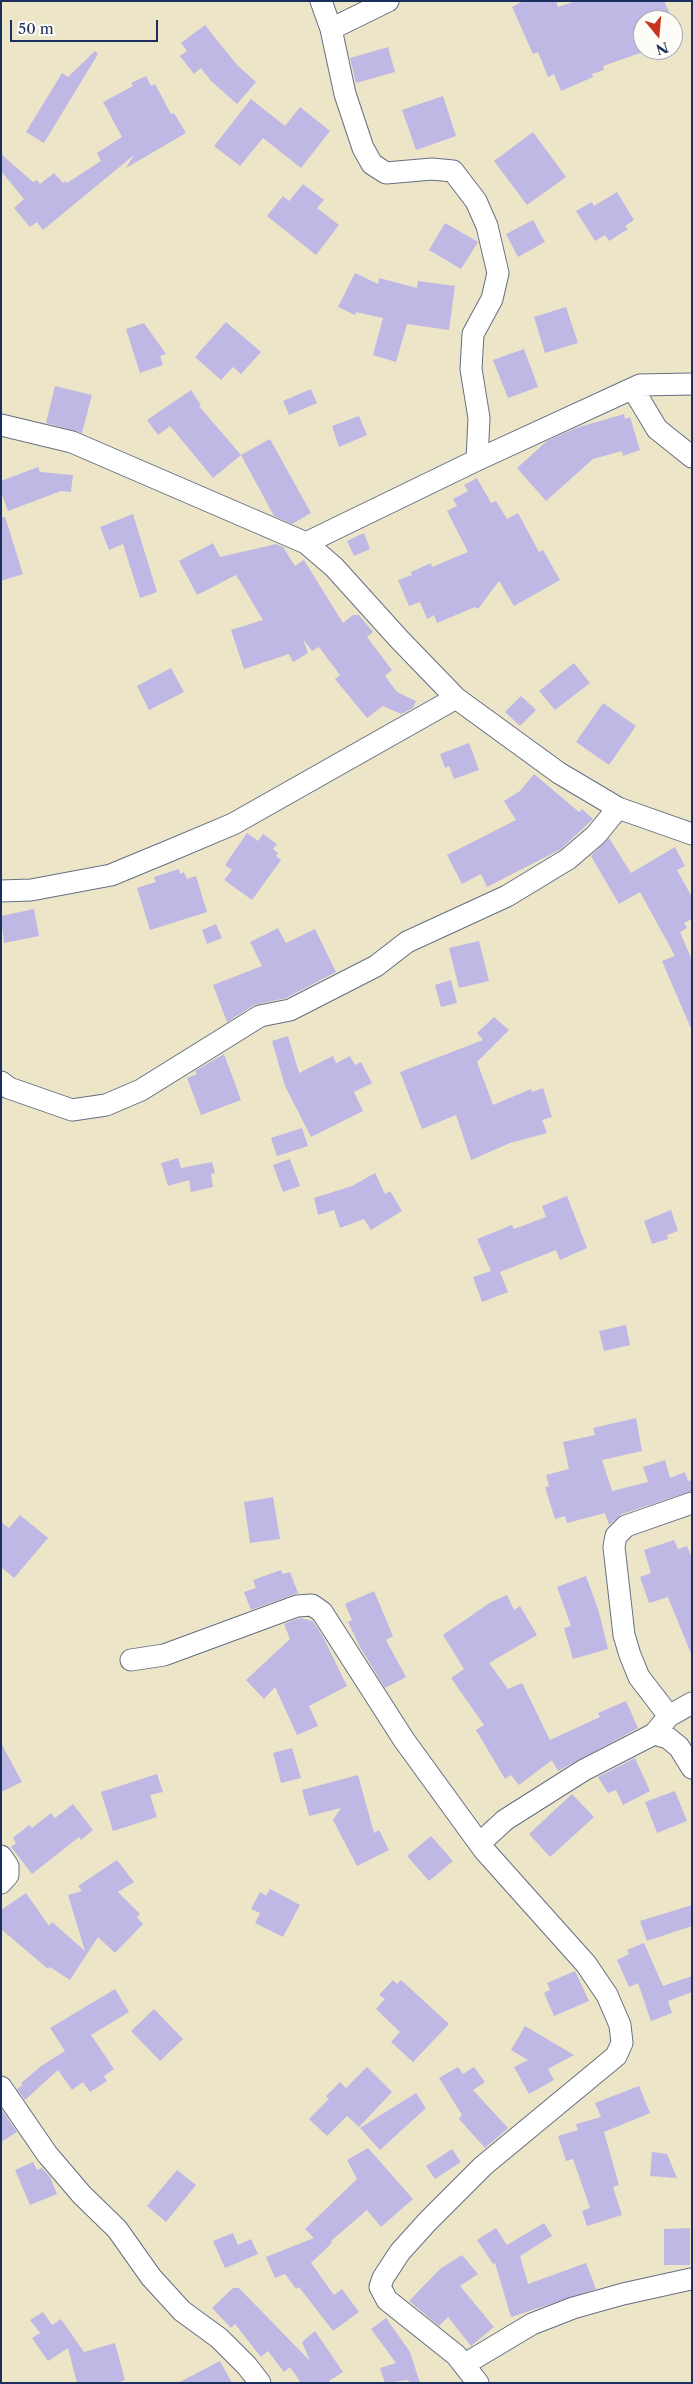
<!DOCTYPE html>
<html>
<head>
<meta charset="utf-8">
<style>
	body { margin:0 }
	#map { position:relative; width:693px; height:2384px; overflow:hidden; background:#ede5c8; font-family:"Libre Caslon Text",serif }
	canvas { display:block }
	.frame { position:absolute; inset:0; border:2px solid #1b2f5e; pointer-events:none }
	.north { position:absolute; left:633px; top:10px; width:50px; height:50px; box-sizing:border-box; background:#fdfcf7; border:1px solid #a3aaba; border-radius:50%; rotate:163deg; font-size:14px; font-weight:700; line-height:20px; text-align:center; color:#1b2f5e }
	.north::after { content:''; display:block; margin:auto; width:18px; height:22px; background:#c8321e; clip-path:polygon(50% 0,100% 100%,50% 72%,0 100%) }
	.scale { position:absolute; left:10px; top:20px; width:148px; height:22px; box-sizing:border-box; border:2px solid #1b2f5e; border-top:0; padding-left:6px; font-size:15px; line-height:18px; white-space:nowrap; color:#1b2f5e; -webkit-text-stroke:4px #fdfcf7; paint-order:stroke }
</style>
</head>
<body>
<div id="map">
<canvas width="693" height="2384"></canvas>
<div class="frame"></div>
<div class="north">N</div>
<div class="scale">50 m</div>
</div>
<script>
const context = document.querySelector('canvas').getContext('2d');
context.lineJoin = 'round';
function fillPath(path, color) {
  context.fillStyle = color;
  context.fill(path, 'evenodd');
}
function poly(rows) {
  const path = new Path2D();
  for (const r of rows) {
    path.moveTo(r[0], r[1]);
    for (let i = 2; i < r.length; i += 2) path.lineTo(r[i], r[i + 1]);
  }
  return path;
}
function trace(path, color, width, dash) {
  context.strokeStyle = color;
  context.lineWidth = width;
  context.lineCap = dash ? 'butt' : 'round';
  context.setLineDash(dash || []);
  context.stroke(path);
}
fillPath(poly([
	[523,1,556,1,558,7,576,1,664,1,670,14,654,20,643,20,643,52,603,66,604,70,592,74,593,77,561,91,554,74,548,77,538,52,533,54,512,7],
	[205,25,237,65,256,82,237,104,211,81,201,68,194,74,180,56,187,51,181,43],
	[388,47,395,72,356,83,350,58],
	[95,51,98,54,44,143,26,132,62,73,68,77],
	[146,76,151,86,155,84,171,114,174,113,186,133,126,168,134,155,43,230,37,222,30,227,14,208,24,199,1,171,1,154,33,182,37,180,40,184,54,173,63,183,66,181,67,183,101,161,97,153,122,137,103,102,133,86,131,83],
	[443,96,456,136,416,150,402,110],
	[251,99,285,126,300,107,330,131,301,168,263,138,240,166,214,146],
	[533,132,566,177,527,205,494,161],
	[303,184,324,200,317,208,339,225,316,255,267,216,283,196,289,201],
	[617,192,634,220,625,226,628,229,609,241,605,235,595,241,576,211,592,202,594,206],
	[533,220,545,242,518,257,506,234],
	[445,223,478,242,461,269,429,250],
	[355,273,378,284,379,278,417,288,418,281,455,286,449,330,407,324,396,362,373,355,383,318,356,312,355,315,338,307],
	[566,307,578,343,545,353,534,317],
	[226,322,261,352,241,374,233,367,221,380,195,357],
	[144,323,166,354,160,356,163,365,140,373,126,329],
	[524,349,538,387,508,398,493,360],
	[55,386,92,395,82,433,46,423],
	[311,389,317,403,289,415,283,401],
	[191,390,201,405,199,406,241,455,213,478,170,426,158,435,147,420],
	[624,414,625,419,630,417,640,450,623,456,622,451,593,459,546,501,517,468,547,441,576,428],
	[359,416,367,435,339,447,332,426],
	[270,439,311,513,292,524,274,516,241,455],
	[38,467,40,472,73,475,71,492,61,491,8,511,1,492,1,481],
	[477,478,491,503,496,501,507,519,518,513,539,552,543,550,560,580,514,606,499,581,478,609,475,607,437,623,434,615,427,619,420,602,409,606,398,580,412,575,411,572,431,563,432,567,468,552,447,511,457,506,453,499,468,491,464,485],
	[133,514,157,592,140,598,123,544,109,550,100,527],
	[1,517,5,517,23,574,1,581],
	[364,533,370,549,354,556,347,541],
	[213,543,220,557,276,544,283,547,295,566,304,560,343,623,353,615,359,615,373,632,367,637,392,670,385,676,397,692,416,701,413,708,401,714,383,706,367,718,335,679,340,675,319,647,312,651,303,639,308,653,293,662,289,654,244,669,231,630,263,620,236,575,197,595,179,561],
	[574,663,590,683,555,710,539,691],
	[171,668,184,692,149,710,137,686],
	[521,696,536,710,520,726,505,712],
	[603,703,636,726,609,765,576,742],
	[469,743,479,770,454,779,449,766,445,768,440,754],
	[534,774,579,812,582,809,593,819,561,849,487,887,481,874,462,884,447,855,516,820,504,801,520,791],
	[247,833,258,841,263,834,277,844,273,849,278,853,276,856,281,860,252,900,224,880,232,870,225,865],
	[609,838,631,873,675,847,685,866,677,870,692,897,692,919,684,923,687,928,680,932,692,960,692,1031,662,961,675,956,640,892,619,904,591,856],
	[179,869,180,874,184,872,187,879,196,876,207,912,150,930,137,888,156,882,154,877],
	[34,909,39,936,4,943,1,916],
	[216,924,222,938,207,944,202,930],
	[278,928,286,943,315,929,336,972,286,998,254,1005,227,1022,213,985,262,966,250,942],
	[479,941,489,981,459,988,449,948],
	[451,980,457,1003,441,1007,435,985],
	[494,1017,509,1030,477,1062,493,1105,531,1089,532,1092,543,1088,552,1117,542,1120,547,1133,510,1143,471,1160,456,1115,422,1129,400,1072,483,1040,477,1033],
	[288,1036,299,1073,333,1056,336,1063,350,1056,355,1065,361,1062,372,1083,354,1092,363,1111,311,1137,285,1086,272,1041],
	[224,1054,241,1100,201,1115,187,1078,197,1074,195,1071],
	[302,1128,308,1146,277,1156,271,1138],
	[178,1158,181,1168,212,1162,215,1173,211,1174,213,1187,191,1192,189,1180,168,1186,161,1163],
	[290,1159,300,1186,283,1192,273,1165],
	[375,1173,385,1194,390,1191,402,1211,371,1230,364,1219,340,1228,334,1210,318,1215,314,1198,352,1186],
	[567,1196,587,1248,560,1260,556,1250,500,1272,508,1292,482,1302,473,1277,491,1271,477,1239,512,1225,514,1229,546,1217,542,1206],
	[671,1210,678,1231,667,1235,668,1239,652,1244,644,1221],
	[626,1325,630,1345,604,1351,599,1331],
	[636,1418,642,1451,602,1460,612,1491,648,1482,643,1467,665,1460,670,1478,685,1472,688,1481,692,1480,692,1491,622,1514,609,1525,605,1513,567,1523,565,1516,555,1519,545,1487,549,1486,546,1475,569,1469,563,1442,595,1435,593,1428],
	[273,1497,280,1539,250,1543,244,1502],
	[20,1515,48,1538,14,1578,1,1567,1,1522,9,1528],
	[674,1540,678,1549,687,1546,692,1558,691,1654,668,1597,649,1603,640,1577,651,1573,644,1550],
	[281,1570,283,1574,290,1572,298,1593,251,1610,244,1592,256,1588,253,1580],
	[586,1576,599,1612,608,1649,573,1659,564,1628,571,1626,557,1587],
	[374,1591,393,1636,386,1640,406,1677,385,1688,360,1647,348,1622,352,1620,345,1604],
	[507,1595,514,1610,520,1606,537,1635,489,1663,508,1689,522,1683,550,1740,600,1717,598,1713,626,1701,638,1728,558,1771,552,1760,519,1785,511,1775,505,1779,476,1730,484,1725,451,1678,464,1669,443,1635,491,1602],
	[300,1618,313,1621,323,1637,347,1686,309,1706,318,1726,297,1735,275,1687,264,1699,246,1680,290,1639,284,1624],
	[1,1743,22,1782,1,1792],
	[292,1748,301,1778,281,1783,273,1753],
	[635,1758,650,1791,623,1805,616,1790,608,1793,598,1777],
	[157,1774,163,1792,150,1795,157,1817,113,1831,101,1792],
	[358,1775,374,1833,379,1830,389,1850,357,1866,333,1820,341,1808,309,1816,302,1790],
	[675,1791,687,1821,657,1833,645,1802],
	[572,1794,594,1817,550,1857,529,1834],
	[73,1804,93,1830,81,1840,79,1837,32,1874,11,1847,16,1843,13,1838,29,1825,32,1828,51,1813,55,1818],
	[431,1836,453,1861,429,1881,407,1856],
	[117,1860,134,1882,118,1892,140,1914,137,1917,143,1924,115,1953,98,1937,70,1980,50,1967,48,1969,1,1929,1,1910,26,1893,49,1926,52,1922,85,1951,68,1895,82,1891,78,1886],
	[270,1889,300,1905,283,1937,255,1923,260,1913,251,1909,260,1892,266,1896],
	[692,1905,692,1926,647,1941,640,1921],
	[644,1943,663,1986,692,1976,692,1992,668,2001,672,2013,651,2021,638,1983,629,1987,617,1960,629,1954,627,1950],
	[575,1971,589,2001,554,2016,544,1993,550,1990,547,1983],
	[393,1980,397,1984,401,1980,449,2024,413,2062,391,2042,400,2032,376,2009,385,1999,379,1995],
	[115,1989,129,2012,91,2035,114,2069,104,2076,107,2081,90,2092,83,2082,72,2090,58,2070,25,2100,17,2089,23,2085,21,2083,41,2066,65,2051,50,2028],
	[154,2009,183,2039,160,2061,131,2031],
	[525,2026,574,2055,548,2069,554,2080,529,2094,514,2067,528,2060,511,2050],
	[367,2067,392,2092,359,2127,347,2116,327,2136,309,2119,329,2099,326,2096,340,2082,346,2088],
	[458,2067,463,2074,474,2067,485,2082,473,2090,508,2128,485,2148,459,2119,462,2115,439,2078],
	[639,2086,650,2113,604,2132,619,2185,613,2187,622,2215,587,2226,582,2211,590,2208,573,2159,566,2161,558,2136,578,2130,576,2124,601,2117,595,2103],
	[416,2093,426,2108,380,2150,360,2128],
	[1,2109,17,2132,1,2142],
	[368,2148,413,2199,381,2227,367,2210,331,2241,332,2243,311,2263,334,2295,342,2289,359,2312,333,2331,299,2287,296,2289,285,2274,275,2278,266,2257,314,2238,305,2229,357,2179,347,2160],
	[452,2149,461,2162,435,2179,426,2166],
	[652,2152,667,2154,677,2178,650,2176],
	[33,2162,37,2170,42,2168,50,2177,57,2194,30,2205,15,2170],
	[177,2170,196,2185,166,2222,147,2206],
	[544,2223,552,2236,520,2256,528,2284,586,2263,596,2289,511,2317,495,2263,493,2264,477,2240,496,2228,507,2245],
	[690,2228,690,2265,664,2265,664,2229],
	[233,2233,238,2245,251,2239,258,2254,225,2268,213,2241],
	[462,2255,478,2274,460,2286,494,2327,471,2346,448,2317,439,2326,409,2301,440,2269],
	[233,2288,239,2288,310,2361,302,2342,315,2331,343,2372,329,2381,331,2383,301,2383,290,2367,284,2372,268,2351,261,2357,235,2324,231,2328,212,2308],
	[43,2312,52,2325,61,2319,84,2352,115,2343,125,2380,117,2383,77,2383,68,2348,48,2361,32,2338,40,2333,30,2320],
	[386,2318,410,2352,420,2383,410,2383,408,2380,385,2383,380,2368,396,2363,371,2329],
	[220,2361,232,2383,178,2383]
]), '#bfb8e5');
const minor = poly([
	[321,1,331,29,345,94,363,148,372,164,386,173,432,169,453,171,476,201,487,226,498,273,492,299,473,334,471,369,479,418,477,460],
	[331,29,388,1],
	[633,389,657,429,692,457],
	[1,425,72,442,306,543,334,567,399,639,456,698,559,773,618,808,692,834],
	[306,543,477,460,640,385,692,384],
	[1,891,31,890,111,875,169,851,233,824,456,698],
	[1,1082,9,1088,72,1110,106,1105,141,1090,260,1016,290,1010,376,966,407,942,507,896,568,859,596,835,618,808],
	[131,1660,164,1655,297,1606,312,1605,322,1612,404,1740,484,1850,586,1964,607,1995,620,2025,622,2043,616,2056,483,2166,428,2221,400,2252,383,2278,380,2287,387,2300,456,2355,478,2383],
	[669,1716,639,1677,630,1655,624,1635,614,1547,616,1536,626,1526,692,1503],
	[654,1734,668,1738,679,1747,692,1768],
	[480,1843,505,1820,584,1770,654,1734,669,1716,692,1703],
	[1,1856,8,1866,8,1875,1,1883],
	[1,2087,47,2154,82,2195,117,2229,151,2277,182,2311,219,2338,247,2366,260,2383],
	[465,2364,532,2324,573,2308,623,2294,691,2279]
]);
trace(minor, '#646f83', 23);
trace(minor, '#fff', 21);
</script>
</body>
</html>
